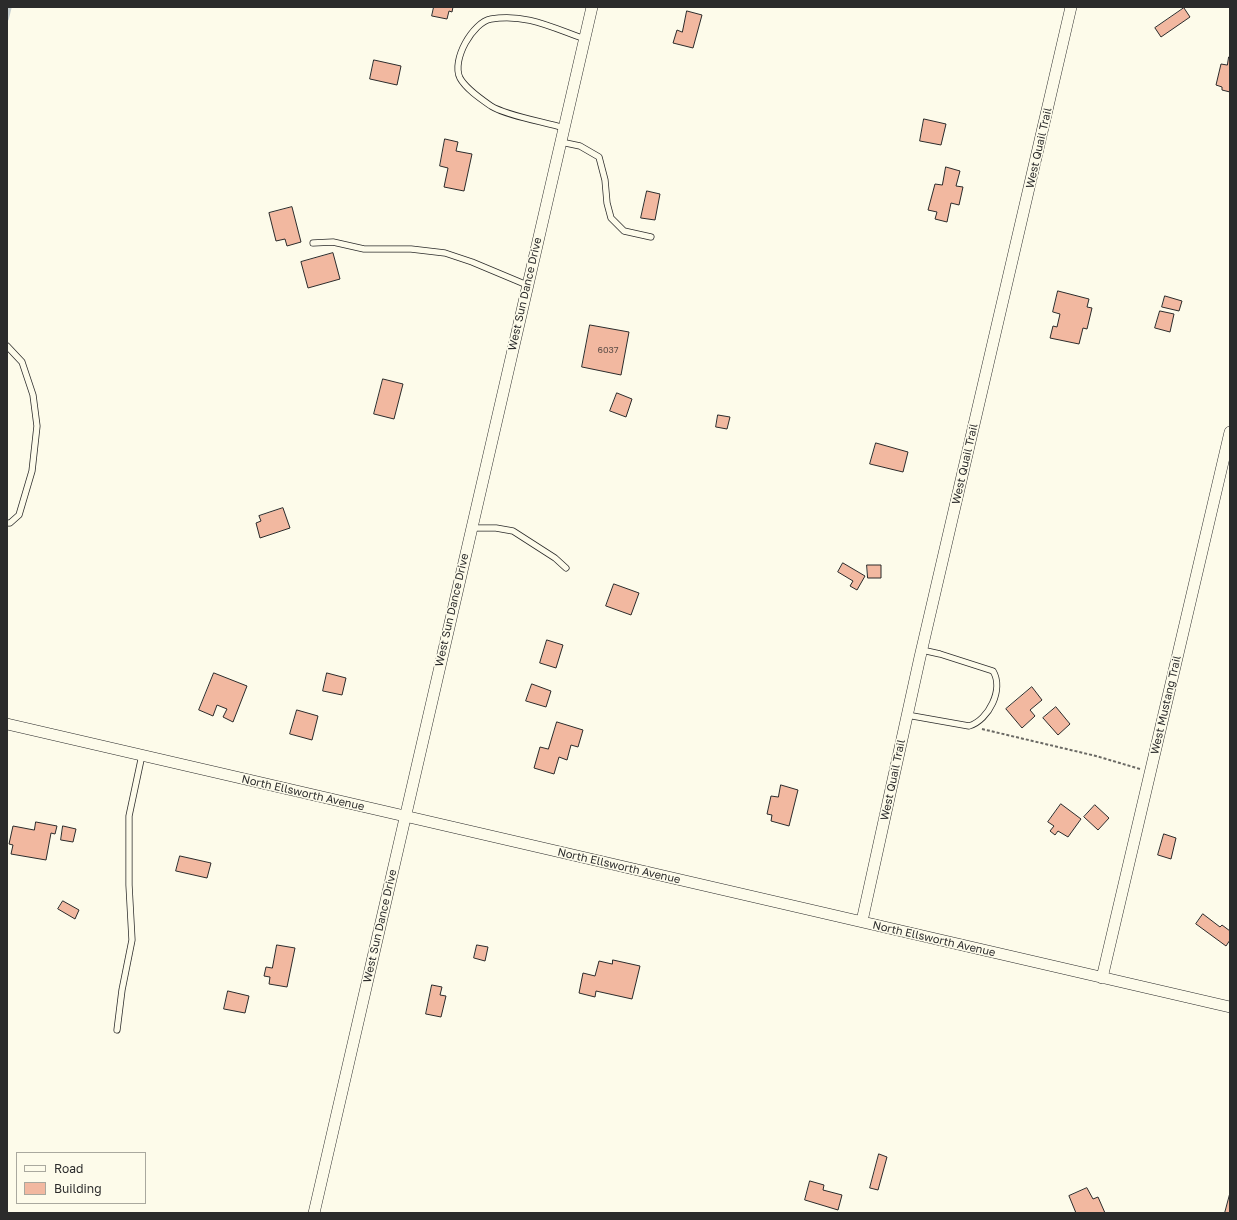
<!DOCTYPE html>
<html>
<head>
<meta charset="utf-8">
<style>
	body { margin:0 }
	#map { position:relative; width:1237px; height:1220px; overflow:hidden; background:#fdfbea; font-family:"Golos Text",sans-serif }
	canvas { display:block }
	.frame { position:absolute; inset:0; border:8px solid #2b2b2b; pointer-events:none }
	.legend { position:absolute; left:16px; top:1152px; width:130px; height:52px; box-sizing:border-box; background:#fdfbea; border:1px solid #a9a89e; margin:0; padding:5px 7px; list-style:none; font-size:12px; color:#2b2b2b }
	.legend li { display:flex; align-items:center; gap:8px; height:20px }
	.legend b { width:20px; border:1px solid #a9a89e }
</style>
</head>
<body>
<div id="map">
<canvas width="1237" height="1220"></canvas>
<div class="frame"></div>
<ul class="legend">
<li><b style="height:5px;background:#fdfbea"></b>Road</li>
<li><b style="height:11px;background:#f2b8a0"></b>Building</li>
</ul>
</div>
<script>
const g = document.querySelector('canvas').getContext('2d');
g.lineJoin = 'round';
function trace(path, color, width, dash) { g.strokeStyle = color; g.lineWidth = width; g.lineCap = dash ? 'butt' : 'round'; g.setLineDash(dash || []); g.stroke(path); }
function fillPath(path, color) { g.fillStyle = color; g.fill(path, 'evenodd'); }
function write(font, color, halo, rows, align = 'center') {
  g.font = font + ' "Golos Text",sans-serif'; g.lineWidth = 3; g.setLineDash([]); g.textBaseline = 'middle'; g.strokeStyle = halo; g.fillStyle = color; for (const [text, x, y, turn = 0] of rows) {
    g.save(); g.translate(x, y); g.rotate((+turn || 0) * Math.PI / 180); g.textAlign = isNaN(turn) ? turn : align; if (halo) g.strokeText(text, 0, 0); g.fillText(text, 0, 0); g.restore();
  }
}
trace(new Path2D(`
	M7 19 10 7`), '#c7d0d0', 3.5);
const building = new Path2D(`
	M434 7H453L452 12 449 11 447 19 432 16Z
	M1184 8 1190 17 1161 37 1155 28Z
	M687 11 702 15 693 48 673 43 677 30 682 32Z
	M1229 57H1230V92L1222 90V87L1216 85 1221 64 1227 65Z
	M374 60 401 66 397 85 370 79Z
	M924 119 946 124 941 145 920 141Z
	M445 139 458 142 456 151 472 154 464 191 444 187 448 168 440 166Z
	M946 167 960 171 956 186 963 187 959 205 951 203 947 222 935 219 937 212 928 210 935 184 942 185Z
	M647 191 660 194 655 220 641 218Z
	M292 207 301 242 287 246 285 239 276 241 269 213Z
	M333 253 340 279 308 288 301 262Z
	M1058 291 1089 299 1087 307 1092 308 1087 329 1083 328 1079 344 1050 338 1053 326 1057 327 1060 314 1053 312Z
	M1165 296 1182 301 1179 311 1162 307Z
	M1160 311 1174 314 1170 332 1155 328Z
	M590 325 629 332 621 375 582 367Z
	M383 379 403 384 394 419 374 414Z
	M617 393 632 399 626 417 610 411Z
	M718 415 730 417 727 429 716 427Z
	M876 443 908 452 903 472 870 464Z
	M283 508 290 528 260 538 256 523 261 521 259 516Z
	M843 563 865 576 857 590 850 586 853 581 838 572Z
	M867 565H881V578H868Z
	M614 584 639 593 631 615 606 606Z
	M547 640 563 645 556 668 540 663Z
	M214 673 247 686 233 722 223 717 227 709 217 705 213 716 199 710Z
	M327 673 346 678 342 695 323 691Z
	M532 684 551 691 546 707 526 701Z
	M1032 687 1042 700 1030 710 1035 716 1022 728 1006 709Z
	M1056 707 1070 724 1058 735 1043 718Z
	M297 710 318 716 312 740 290 734Z
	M557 722 583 730 578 747 571 745 567 760 559 757 554 774 534 768 540 747 548 749Z
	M781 785 798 790 789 826 771 821 772 815 767 814 771 796 778 797Z
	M1061 804 1081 819 1068 837 1058 831 1055 835 1050 831 1054 826 1048 822Z
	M1095 805 1109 818 1098 830 1084 817Z
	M36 822 57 826 55 834 51 833 46 860 11 854 13 845 9 844 13 826 34 830Z
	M63 826 76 829 73 842 61 840Z
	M1164 834 1176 838 1171 859 1158 855Z
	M180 856 211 863 207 878 176 871Z
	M63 901 79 910 75 919 58 909Z
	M1203 914 1220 927 1222 925 1230 931V940L1226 946 1196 924Z
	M277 945 295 948 287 987 269 984 270 977 264 976 266 967 272 968Z
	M477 945 488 947 485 961 474 958Z
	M613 960 640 966 632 999 596 991 595 997 579 993 583 973 595 976 599 961 612 964Z
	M432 985 442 987 440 995 446 996 441 1017 426 1014Z
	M228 991 249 996 245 1013 224 1009Z
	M879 1154 887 1157 878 1190 870 1188Z
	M810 1181 824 1185 823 1190 842 1195 838 1210 805 1200Z
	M1087 1188 1093 1199 1098 1197 1105 1213H1076L1069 1196Z
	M1230 1193V1213H1225Z`);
fillPath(building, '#f2b8a0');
trace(building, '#2b2b2b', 1);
const service = new Path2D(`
	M564 128C545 122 507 116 491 106 481 99 466 89 460 78 451 60 473 22 491 19 526 13 553 28 585 39
	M561 142 580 146 599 157 605 180 607 203 611 218 624 231 651 237
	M313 243 333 242 364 249H411L445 253 472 262 527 285
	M7 346 22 362 33 395 37 426 32 471 19 515 10 523H7
	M471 528H496L513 531 555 558 566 568
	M907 715 969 726C989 720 1004 689 993 671L940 654 922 650
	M117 1030 122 990 132 940 129 885V816L142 755`);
const minor = new Path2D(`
	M7 724 1230 1007
	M862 921 920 657 1071 7
	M1102 978 1230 432
	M314 1213 592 7`);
trace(service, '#2b2b2b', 7);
trace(minor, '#2b2b2b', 12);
trace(new Path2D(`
	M982 729 1096 756 1140 769`), '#6a6964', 2, [3, 2]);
trace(service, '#fdfbea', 5.5);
trace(minor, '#fdfbea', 11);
write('9px', '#5d4e48', null, [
	["6037",608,350]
]);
write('11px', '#2b2b2b', '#fdfbea', [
	["West Quail Trail",1039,148,-77],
	["West Sun Dance Drive",525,294,-77],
	["West Quail Trail",965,464,-77],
	["West Sun Dance Drive",452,610,-77],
	["West Mustang Trail",1166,705,-77],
	["West Quail Trail",893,780,-78],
	["North Ellsworth Avenue",303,793,13],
	["North Ellsworth Avenue",619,866,13],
	["West Sun Dance Drive",380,926,-77],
	["North Ellsworth Avenue",934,939,13]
]);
</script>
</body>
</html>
